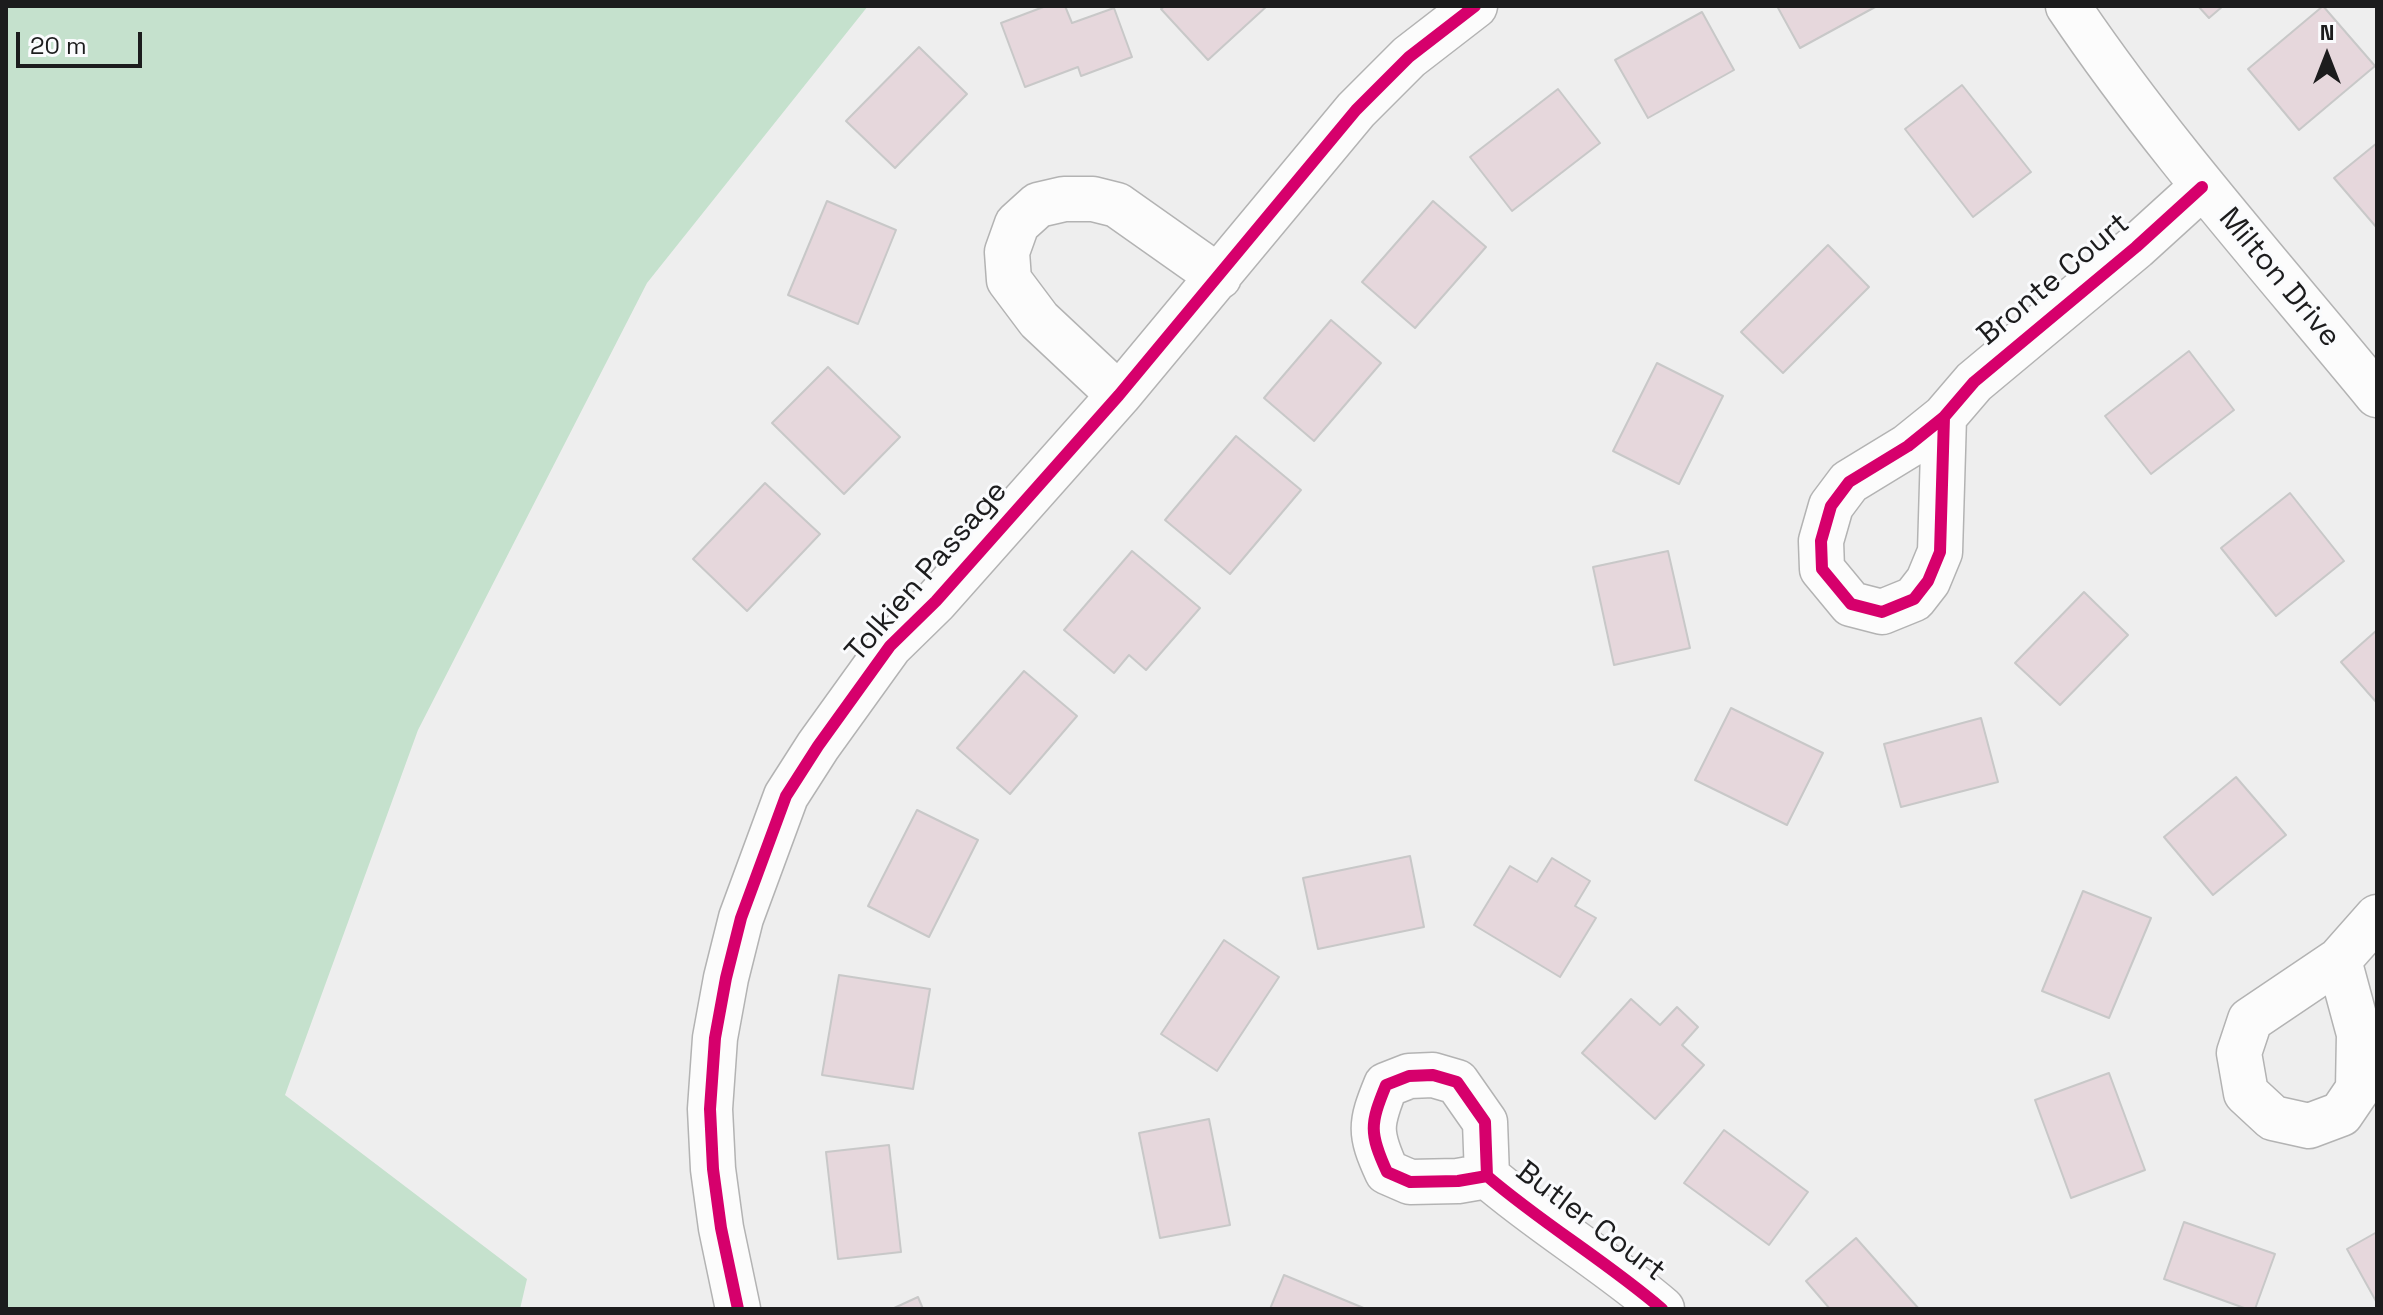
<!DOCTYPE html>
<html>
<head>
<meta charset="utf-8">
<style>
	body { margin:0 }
	#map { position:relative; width:2383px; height:1315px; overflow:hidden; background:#eee; font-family:"Space Grotesk",sans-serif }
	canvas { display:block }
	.frame { position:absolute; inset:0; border:8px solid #1c1c1d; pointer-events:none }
	.north { position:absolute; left:2287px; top:16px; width:80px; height:80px; -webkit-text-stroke:6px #fafbfd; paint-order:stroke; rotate:0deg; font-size:22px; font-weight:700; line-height:32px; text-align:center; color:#1c1c1d }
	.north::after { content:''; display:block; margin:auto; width:28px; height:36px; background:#1c1c1d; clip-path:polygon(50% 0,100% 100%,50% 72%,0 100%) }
	.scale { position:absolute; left:16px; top:32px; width:126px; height:36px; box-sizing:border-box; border:4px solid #1c1c1d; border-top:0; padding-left:10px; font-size:24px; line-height:28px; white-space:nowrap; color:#1c1c1d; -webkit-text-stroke:6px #fafbfd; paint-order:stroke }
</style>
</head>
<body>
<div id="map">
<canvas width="2383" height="1315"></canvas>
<div class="frame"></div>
<div class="north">N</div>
<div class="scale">20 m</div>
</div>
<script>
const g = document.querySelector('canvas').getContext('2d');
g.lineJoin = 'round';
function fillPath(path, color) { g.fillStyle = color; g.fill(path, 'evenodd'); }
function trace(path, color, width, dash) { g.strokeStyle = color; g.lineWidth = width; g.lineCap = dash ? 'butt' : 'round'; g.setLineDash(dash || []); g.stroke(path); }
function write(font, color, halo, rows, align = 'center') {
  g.font = font + ' "Space Grotesk",sans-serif'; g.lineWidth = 6; g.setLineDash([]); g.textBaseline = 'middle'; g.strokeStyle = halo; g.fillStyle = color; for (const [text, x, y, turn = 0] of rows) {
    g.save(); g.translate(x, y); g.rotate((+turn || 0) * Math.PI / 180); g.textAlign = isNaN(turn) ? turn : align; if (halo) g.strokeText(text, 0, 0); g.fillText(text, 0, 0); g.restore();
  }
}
fillPath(new Path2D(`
	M6 6H868L647 283 418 730 285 1095 527 1279 520 1309H6Z`), '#c5e1cd');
const building = new Path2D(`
	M1046 6H1065L1072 23 1114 8 1132 57 1081 76 1078 67 1025 87 1001 23Z
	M1165 6H1267L1208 60 1161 9Z
	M1777 6H1877L1800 48Z
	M2198 6H2223L2209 18Z
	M2323 6 2375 66 2299 130 2248 69Z
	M1702 12 1734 70 1648 118 1615 60Z
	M919 47 967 94 895 168 846 121Z
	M1962 85 2031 172 1973 217 1905 129Z
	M1558 89 1600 143 1512 211 1470 157Z
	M2377 143V228L2334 178Z
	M827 201 896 230 858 324 788 295Z
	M1433 201 1486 247 1415 328 1362 282Z
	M1828 245 1869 287 1783 373 1741 332Z
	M1331 320 1381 363 1314 441 1264 398Z
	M2189 351 2234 410 2151 474 2105 416Z
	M1657 363 1723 396 1679 484 1613 451Z
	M828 367 900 437 844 494 772 423Z
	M1236 436 1301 490 1230 574 1165 520Z
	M765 483 820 534 747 611 693 559Z
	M2290 493 2344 561 2276 616 2221 548Z
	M1132 551 1200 608 1146 670 1129 655 1114 673 1064 630Z
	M1668 551 1690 648 1614 665 1593 567Z
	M2084 592 2128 635 2060 705 2015 663Z
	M2377 630V703L2341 662Z
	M1024 671 1077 716 1010 794 957 748Z
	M1731 708 1823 753 1787 825 1695 780Z
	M1981 718 1998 782 1901 807 1884 744Z
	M2236 777 2286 835 2213 895 2164 837Z
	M917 810 978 840 929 937 868 906Z
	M1410 856 1424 927 1318 949 1303 878Z
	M1552 858 1590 881 1575 906 1596 918 1560 977 1474 925 1510 866 1537 882Z
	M2083 891 2151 918 2109 1018 2042 991Z
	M1224 940 1279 977 1217 1071 1161 1034Z
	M839 975 930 989 913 1089 822 1075Z
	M1631 999 1660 1025 1677 1007 1698 1027 1682 1045 1704 1065 1655 1119 1582 1053Z
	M2109 1073 2145 1170 2071 1198 2035 1100Z
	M1209 1119 1230 1225 1160 1238 1139 1133Z
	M1724 1130 1808 1192 1769 1245 1684 1183Z
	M889 1145 901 1252 838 1259 826 1152Z
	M2184 1222 2275 1254 2255 1309H2247L2164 1279Z
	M2377 1232V1303L2347 1249Z
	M1856 1238 1919 1309H1830L1806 1281Z
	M1284 1275 1366 1309H1270Z
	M918 1297 923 1309H892Z`);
fillPath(building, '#e6d7dc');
trace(building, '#c8c8c8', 2);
const minor = new Path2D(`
	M2068 6C2161 144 2272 267 2377 395
	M1119 395 1039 320 1009 280 1007 252 1017 224 1038 205 1064 199H1093L1117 205 1219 277
	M1944 417 1940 552 1928 581 1914 599 1882 612 1851 604 1822 569 1821 541 1831 506 1849 482 1908 446 1944 417 1974 382 2136 247 2202 187
	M2339 960 2359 1034 2358 1089 2341 1114 2309 1126 2273 1118 2246 1093 2239 1053 2250 1020 2339 960 2377 917
	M1487 1176 1458 1181 1410 1182 1387 1172C1369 1133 1370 1124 1386 1085L1409 1076 1433 1075 1457 1082 1485 1122 1487 1176C1543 1224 1606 1261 1662 1309
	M738 1309 721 1228 713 1169 710 1109 715 1038 726 978 741 918 786 796 818 746 890 646 936 601 1119 395 1356 110 1409 57 1475 6`);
trace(minor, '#b3b3b3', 47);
trace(minor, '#fcfcfc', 44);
trace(new Path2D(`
	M1944 417 1940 552 1928 581 1914 599 1882 612 1851 604 1822 569 1821 541 1831 506 1849 482 1908 446 1944 417 1974 382 2136 247 2202 187
	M1487 1176 1458 1181 1410 1182 1387 1172C1369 1133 1370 1124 1386 1085L1409 1076 1433 1075 1457 1082 1485 1122 1487 1176C1543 1224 1606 1261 1662 1309
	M738 1309 721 1228 713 1169 710 1109 715 1038 726 978 741 918 786 796 818 746 890 646 936 601 1119 395 1356 110 1409 57 1475 6`), '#d6006c', 12);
write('30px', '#1c1c1d', '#fafbfd', [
	["Milton Drive",2279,278,50],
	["Bronte Court",2054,280,-40],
	["Tolkien Passage",927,572,-49],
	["Butler Court",1590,1222,37]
]);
</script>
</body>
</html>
